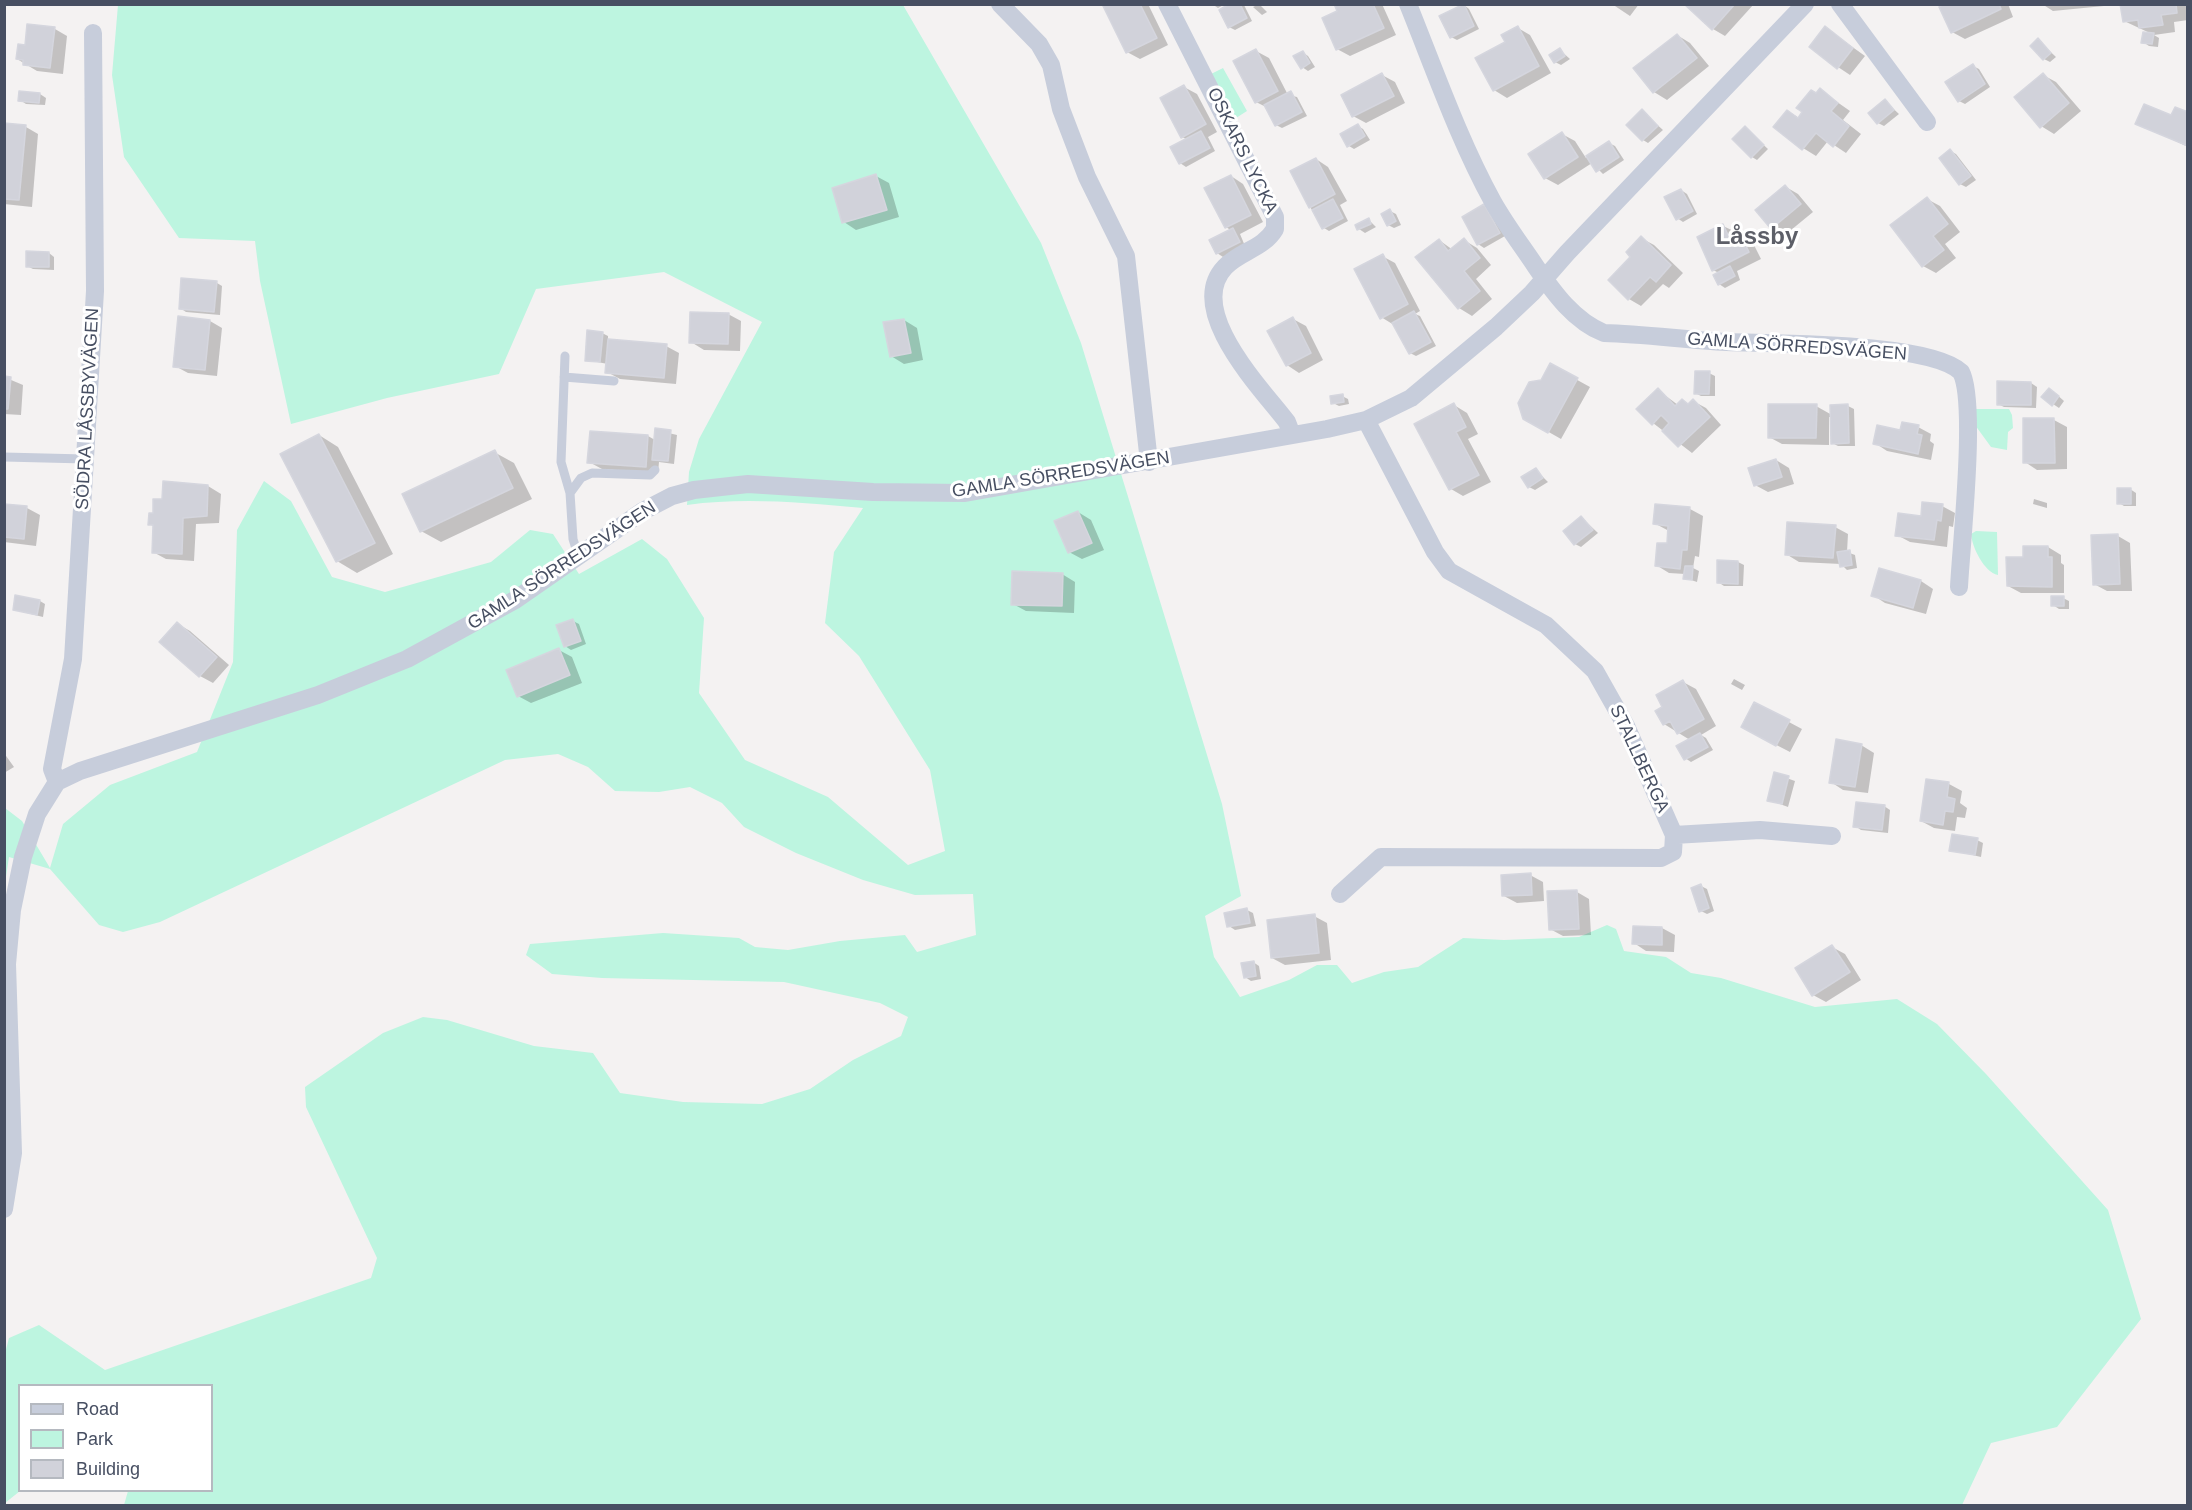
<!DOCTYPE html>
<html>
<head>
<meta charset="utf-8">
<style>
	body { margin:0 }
	#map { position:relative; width:2192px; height:1510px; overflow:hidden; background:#f4f2f2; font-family:Arial,sans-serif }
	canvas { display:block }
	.frame { position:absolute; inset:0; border:6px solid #474f62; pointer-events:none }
	.legend { position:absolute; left:18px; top:1384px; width:195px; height:108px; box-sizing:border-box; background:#fff; border:2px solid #b5b9c0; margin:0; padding:8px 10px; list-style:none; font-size:18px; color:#474f62 }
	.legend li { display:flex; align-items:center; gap:12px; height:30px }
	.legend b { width:30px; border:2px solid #b5b9c0 }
</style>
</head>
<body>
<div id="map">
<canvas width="2192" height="1510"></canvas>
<div class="frame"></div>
<ul class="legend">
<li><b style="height:8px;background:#c7cddb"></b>Road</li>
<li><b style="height:16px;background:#bdf5e0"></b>Park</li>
<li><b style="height:16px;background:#d1d2da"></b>Building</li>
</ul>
</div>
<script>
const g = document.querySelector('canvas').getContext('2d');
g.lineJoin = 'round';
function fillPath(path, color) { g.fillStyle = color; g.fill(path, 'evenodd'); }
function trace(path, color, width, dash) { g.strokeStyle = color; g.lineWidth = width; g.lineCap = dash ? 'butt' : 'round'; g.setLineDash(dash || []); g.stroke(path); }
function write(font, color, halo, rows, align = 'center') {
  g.font = font + ' Arial,sans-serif'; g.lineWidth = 6; g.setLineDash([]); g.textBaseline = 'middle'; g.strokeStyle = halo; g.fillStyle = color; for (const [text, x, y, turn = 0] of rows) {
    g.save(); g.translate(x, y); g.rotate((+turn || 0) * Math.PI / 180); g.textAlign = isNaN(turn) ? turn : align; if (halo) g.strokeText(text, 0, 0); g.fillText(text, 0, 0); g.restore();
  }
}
fillPath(new Path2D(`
	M118 5H903L1041 243 1081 343 1222 804 1241 896 1205 916 1214 957 1240 997 1289 980 1317 965H1337L1352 983 1384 972 1418 967 1463 938 1504 940 1579 937 1607 925 1616 929 1624 951 1666 957 1691 973 1721 978 1815 1007 1897 999 1937 1024 1986 1074 2108 1210 2141 1319 2057 1427 1991 1443 1962 1505H124L128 1491 212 1490V1386H20V1491L5 1503 4 1357 9 1338 39 1325 105 1370 371 1278 377 1258 306 1107 305 1087 383 1033 423 1017 447 1020 534 1046 593 1053 620 1093 683 1102 762 1104 810 1089 853 1060 901 1036 908 1017 880 1003 784 982 602 978 552 974 526 955 530 944 663 933 739 938 755 947 788 950 840 941 905 935 917 952 976 935 973 894 915 895 863 880 796 853 744 827 722 803 690 787 659 792 615 791 588 767 558 754 505 760 160 922 123 932 99 925 50 869 9 857 5 883V808L22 821 50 868 63 824 110 785 197 752 233 662 237 530 264 481 291 501 332 577 385 592 491 562 530 530 553 534 579 574 642 539 667 559 704 618 699 693 745 760 828 797 908 865 945 851 930 770 859 656 825 623 834 552 863 508C804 503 746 497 687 505L689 472 699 439 762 322 664 272 536 289 499 374 387 398 291 424 260 281 255 241 179 238 124 157 112 75Z
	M1223 68 1247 111 1236 118 1211 74Z
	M1974 409H2009L2012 415 2013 428 2008 432 2007 450 1991 447 1975 425Z
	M1976 531 1997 532 1998 575C1984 572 1972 547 1971 534Z`), '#bdf5e0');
fillPath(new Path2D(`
	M1104 4H1148L1168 45 1140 59 1127 52Z
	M1212 4H1225L1218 8Z
	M1232 4 1244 5 1252 21 1235 30 1229 27Z
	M1259 4 1267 12 1262 15 1253 7Z
	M1335 4H1382L1396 35 1350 56 1337 49 1339 12Z
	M1612 4H1639L1630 16Z
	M1686 4H1754L1725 36 1713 29Z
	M1948 4H2008L2013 17 1965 39 1952 32Z
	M2042 4H2103L2104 6 2053 11Z
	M2122 4H2187L2188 20 2174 22 2175 32 2154 35 2159 38 2158 47 2149 46 2143 42 2152 34 2124 21Z
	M1464 5 1469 9 1479 29 1457 40 1451 37Z
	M1518 28 1530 35 1551 73 1507 98 1494 90 1507 42Z
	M1826 28 1865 56 1850 75 1838 67Z
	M55 29 67 36 63 74 37 71 17 59 26 46Z
	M1677 35 1690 43 1709 66 1667 100 1654 92Z
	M2038 40 2056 57 2050 62 2044 59Z
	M1560 50 1570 59 1561 65 1555 62Z
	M1256 51 1269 58 1288 95 1297 97 1307 116 1282 128 1276 125 1268 108 1256 102Z
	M1302 52 1308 56 1315 67 1308 71 1302 67Z
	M1973 66 1979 69 1990 87 1965 104 1959 101Z
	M1382 75 1395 82 1405 103 1366 123 1353 116Z
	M2043 75 2056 82 2081 111 2054 134 2041 126Z
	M1184 87 1197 94 1217 132 1208 137 1215 151 1186 167 1180 163 1188 140 1182 137Z
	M1820 90 1850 111 1843 120 1861 134 1846 153 1828 141 1816 156 1803 148 1788 111 1799 118Z
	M40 94 46 98 45 105 26 104 20 100Z
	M1885 101 1899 114 1884 126 1878 123Z
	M1642 111 1663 130 1648 143 1643 140Z
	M2188 114V147L2137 123 2172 117Z
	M4 125 26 127 38 134 32 207 4 204Z
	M1358 126 1363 129 1370 140 1354 149 1349 146Z
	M1745 128 1768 149 1757 160 1752 157Z
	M1562 134 1575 141 1586 158 1609 143 1615 146 1624 160 1603 174 1592 163 1558 185 1545 178Z
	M1950 151 1956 154 1976 180 1966 187 1960 184Z
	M1316 159 1328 167 1347 201 1340 205 1348 221 1329 231 1324 228 1310 207Z
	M876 176 889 183 899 217 856 230 844 222Z
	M1231 176 1243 184 1263 222 1240 234 1245 246 1223 257 1217 253 1232 231 1226 227Z
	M1786 187 1798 194 1813 212 1785 235 1772 228Z
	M1681 190 1687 194 1697 214 1683 222 1677 218Z
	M1927 199 1940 206 1960 232 1945 244 1956 258 1936 273 1923 266Z
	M1484 206 1505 236 1484 248 1478 244Z
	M1390 211 1396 214 1401 225 1394 228 1388 225Z
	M1369 220 1376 227 1365 233 1359 229 1357 225Z
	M1723 226 1751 239 1761 259 1737 271 1740 280 1725 288 1719 284V273L1713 270Z
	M1641 238 1654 245 1683 273 1669 288 1663 284 1641 306 1629 299 1632 257Z
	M1439 240 1453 250 1464 240 1477 248 1491 265 1476 279 1492 299 1472 316 1459 308Z
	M49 253 54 257V270L33 269 27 266Z
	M1382 256 1395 263 1420 311 1415 314 1420 316 1436 346 1416 356 1410 353 1394 325 1381 317Z
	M217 283 222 286 220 315 186 312 180 308Z
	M728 314 741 321 740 351 704 350 691 342Z
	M1293 319 1306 326 1323 360 1299 373 1287 365Z
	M904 320 917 328 923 360 904 364 891 356Z
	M210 321 222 328 217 376 188 373 175 366Z
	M602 333 608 336V340L666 346 679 353 676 384 620 379 607 372 608 364 586 360Z
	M1550 365 1590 387 1561 439 1524 418Z
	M1709 373 1715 376V396H1701L1695 393Z
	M4 377 23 385 21 415 4 414Z
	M2031 383 2037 387 2036 408 2004 407 1998 404Z
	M1658 390 1678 405H1689L1693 401 1706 408 1721 425 1692 453 1653 423Z
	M2055 393 2064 401 2059 408 2053 404Z
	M1342 396 1348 399 1349 404 1339 406 1333 403Z
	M1454 405 1467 413 1478 434 1468 439 1491 482 1463 496 1451 489Z
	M1816 406 1832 415 1848 406 1854 409 1855 446H1838L1832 443V417H1829V445L1782 444 1769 437Z
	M2024 420H2054L2067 427V469L2037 470 2025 462Z
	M1918 427 1931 434 1930 441 1934 444 1931 460 1887 451 1875 443Z
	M656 430 677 435 674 464 659 462 658 473 602 469 589 462 648 436 655 440Z
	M319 435 338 447 393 554 357 573 337 561Z
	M494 452 514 463 532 499 441 542 421 531Z
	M1776 460 1789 468 1794 484 1768 492 1755 485Z
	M1536 470 1548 482 1535 490 1529 487Z
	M208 486 221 494 219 523 196 524 194 561 166 559 153 552 154 527 150 524 164 501Z
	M2130 489 2136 493V506H2124L2119 503Z
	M2034 499 2047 503V508L2033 504Z
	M1656 505 1690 509 1703 516 1699 557 1695 556 1693 568 1699 571 1697 582 1685 578V574L1669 573 1656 565 1668 545 1669 531 1654 523Z
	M4 506 27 508 40 515 36 546 4 542Z
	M1942 506 1955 513 1953 527 1949 526 1947 547 1910 542 1897 535Z
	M1078 512 1091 520 1104 550 1082 559 1069 552Z
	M1581 517 1598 533 1581 547 1575 544Z
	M1835 527 1848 534 1847 552 1855 555 1857 568 1847 570 1841 564 1799 562 1786 554Z
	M2118 536 2130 543 2132 591H2107L2094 584Z
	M2048 547 2061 555V563L2064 565V593H2021L2008 586 2025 559Z
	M1738 562 1744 565 1743 586H1724L1718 582Z
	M1880 570 1921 581 1933 589 1926 614 1885 603 1873 595Z
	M1062 574 1075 582 1074 613 1026 611 1013 604Z
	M2063 598 2069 601V609H2059L2053 605Z
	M40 601 45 604 43 617 14 610Z
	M573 621 579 624 586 644 571 650 565 646Z
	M178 624 190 631 229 665 213 683 200 676Z
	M559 650 572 657 582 683 531 703 518 696Z
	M1734 679 1745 685 1742 690 1731 684Z
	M1683 682 1696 689 1716 726 1701 735 1706 738 1713 750 1691 762 1685 758 1690 740 1664 724Z
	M1755 704 1802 729 1790 752 1755 734Z
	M1861 745 1874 753 1868 793 1843 790 1831 782Z
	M4 753 14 767 4 773Z
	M1775 774 1795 781 1788 807 1769 800Z
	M1928 780 1949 784 1962 791 1960 803 1967 808 1965 818 1957 817 1955 831 1934 828 1921 821Z
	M1884 806 1890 810 1888 833 1861 830 1855 826Z
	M1977 840 1983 843 1981 857 1951 850Z
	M1530 875 1543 882 1544 901 1517 903 1504 896Z
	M1701 886 1707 889 1714 911 1707 914 1701 911Z
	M1577 892 1589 899 1591 935 1563 936 1550 929Z
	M1247 910 1253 913 1256 926 1235 930 1229 926Z
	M1314 916 1327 923 1331 960 1285 965 1272 958Z
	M1634 927 1662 928 1675 935 1674 952 1646 951 1634 943Z
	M1832 947 1845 954 1861 980 1826 1002 1813 995Z
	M1253 962 1259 966 1261 979 1251 981 1245 977Z`), '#0003');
const building = new Path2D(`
	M1102 4H1140L1157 38 1126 53Z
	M1229 4H1240L1247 18 1228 28 1219 10Z
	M1334 4H1373L1384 28 1336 50 1322 18 1337 11Z
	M1464 4 1474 26 1450 38 1439 16Z
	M1684 4H1735L1712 30Z
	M1944 4H1999L2001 9 1951 33 1939 7Z
	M2120 4H2176L2177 13 2161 15 2163 25 2139 28 2138 20 2123 22Z
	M27 24 55 27 50 68 23 65V60L16 59 18 44 25 45Z
	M1518 26 1539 66 1493 91 1475 58 1505 42 1501 35Z
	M1825 26 1853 48 1837 69 1809 47Z
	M2143 32 2154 33 2152 44 2141 43Z
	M1677 34 1697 58 1653 93 1633 68Z
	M2038 38 2051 53 2043 60 2030 46Z
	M1560 48 1565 56 1554 63 1549 55Z
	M1256 49 1278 91 1255 103 1233 61Z
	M1303 51 1310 63 1301 69 1293 56Z
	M1973 64 1985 84 1958 102 1945 82Z
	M1382 73 1394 96 1352 117 1341 95Z
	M2043 73 2069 103 2040 128 2014 97Z
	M1184 85 1206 124 1181 138 1160 98Z
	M1820 88 1838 103 1831 111 1849 126 1833 147 1816 133 1802 150 1773 127 1787 110 1798 118 1802 112 1796 108 1811 90 1816 93Z
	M19 91 40 93 39 103 18 101Z
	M1291 91 1302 112 1275 126 1264 105Z
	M1885 99 1894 110 1877 124 1868 113Z
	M2144 104 2171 115 2175 107 2188 112V146L2135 124Z
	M1642 109 1658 126 1642 141 1626 125Z
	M4 123 26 125 19 200 4 199Z
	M1358 124 1365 136 1347 147 1340 134Z
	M1745 126 1764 145 1751 158 1732 139Z
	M1201 131 1210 148 1179 164 1170 147Z
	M1562 132 1578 157 1544 179 1528 154Z
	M1609 141 1619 157 1596 172 1586 156Z
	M1950 149 1971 176 1959 185 1939 158Z
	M1316 158 1335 194 1309 208 1290 171Z
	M876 174 887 210 842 223 832 188Z
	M1231 175 1251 215 1225 228 1204 188Z
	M1785 185 1801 204 1771 229 1755 210Z
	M1681 189 1693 211 1676 220 1664 197Z
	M1927 197 1948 224 1933 236 1944 250 1922 267 1890 225Z
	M1333 199 1343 218 1322 229 1312 210Z
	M1484 204 1500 233 1477 245 1462 217Z
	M1390 209 1396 221 1387 226 1381 214Z
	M1369 218 1371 224 1357 230 1355 225Z
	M1723 224 1728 235 1738 230 1749 252 1712 271 1697 237Z
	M1233 228 1240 242 1216 254 1209 240Z
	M1641 236 1671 265 1656 282 1650 277 1628 300 1608 280 1630 257 1626 252Z
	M1464 238 1480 258 1464 271 1480 291 1458 309 1415 257 1439 239 1448 251Z
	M26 251 49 252V267H26Z
	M1383 254 1408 304 1380 319 1354 269Z
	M1730 266 1735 276 1718 285 1713 275Z
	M181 278 217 281 214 312 179 309Z
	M1414 311 1431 342 1409 354 1392 323Z
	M690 312 729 313 728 344 689 343Z
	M178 316 210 320 205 370 173 367Z
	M1293 317 1311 353 1286 366 1267 331Z
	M904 319 911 353 890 357 883 322Z
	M587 330 603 332 600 362 585 361Z
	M608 339 667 344 664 378 605 373Z
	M1550 363 1578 378 1548 433 1523 419 1518 403 1529 382 1541 380Z
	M1695 371H1710L1709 394H1694Z
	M4 376 11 377 8 409H4Z
	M1997 381 2031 382V405H1997Z
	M1658 388 1675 406 1682 399 1688 404 1693 399 1710 417 1678 447 1662 431 1669 423 1661 415 1652 425 1636 409Z
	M2049 388 2059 396 2052 406 2041 397Z
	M1343 394 1344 402 1331 404 1330 396Z
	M1454 403 1466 427 1456 432 1479 475 1449 490 1414 424Z
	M1768 404H1817L1816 438H1768Z
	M1848 404 1849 443 1831 444 1830 405Z
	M2023 418H2054L2055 463H2023Z
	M1902 422 1919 425 1917 434 1922 435 1918 454 1873 444 1877 425 1900 430Z
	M655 428 671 430 668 461 652 460Z
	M590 431 648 435 646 467 587 463Z
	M319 434 375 543 336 562 280 454Z
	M495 450 513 488 420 532 402 494Z
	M1776 459 1782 477 1754 486 1748 468Z
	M1536 468 1543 478 1528 488 1521 477Z
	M163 481 208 485 207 516 183 518 182 554 152 553 153 525H148L149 513H153V499H162Z
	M2117 488H2131V504H2117Z
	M1922 502 1943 504 1941 521 1937 520 1934 540 1895 536 1898 513 1921 516Z
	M4 504 27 506 24 539 4 537Z
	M1655 504 1690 507 1687 550H1682L1680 569 1655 566 1657 543H1667L1668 526 1653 524Z
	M1078 511 1092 543 1068 553 1054 521Z
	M1581 516 1593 530 1574 545 1563 531Z
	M1787 522 1836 525 1833 558 1785 555Z
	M2118 534 2120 584 2093 585 2091 535Z
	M2023 546H2048V557H2052V587L2007 586 2006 557H2023Z
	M1850 550 1852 565 1840 567 1837 552Z
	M1717 560 1738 561V584L1717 583Z
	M1685 566H1693L1692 580 1683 579Z
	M1879 568 1921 580 1913 608 1871 596Z
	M1012 571 1063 573 1062 606 1011 605Z
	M15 595 40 600 37 615 13 610Z
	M2051 596H2064V606H2051Z
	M573 619 581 641 564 647 556 625Z
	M177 622 217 657 199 677 159 642Z
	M559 648 570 675 517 697 506 670Z
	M1683 680 1704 719 1677 734 1670 721 1663 725 1655 711 1662 707 1656 695Z
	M1754 702 1790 720 1776 746 1741 727Z
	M1700 733 1708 747 1684 760 1676 746Z
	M1836 739 1862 744 1855 787 1829 783Z
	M1774 772 1789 776 1782 804 1767 801Z
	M1926 779 1949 782 1947 797 1955 799 1953 812 1945 811 1943 825 1920 821Z
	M1856 802 1885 805 1882 830 1853 827Z
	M1952 834 1978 838 1975 855 1949 851Z
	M1531 873 1532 895 1502 896 1501 875Z
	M1701 884 1709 908 1699 912 1691 888Z
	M1577 890 1579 929 1549 930 1547 891Z
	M1247 908 1250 923 1227 927 1224 913Z
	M1315 914 1319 953 1271 958 1267 920Z
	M1633 926 1662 927V945L1632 944Z
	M1832 945 1850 972 1812 996 1795 968Z
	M1254 961 1256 976 1244 978 1241 963Z`);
fillPath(building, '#d1d2da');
trace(building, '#d5d6de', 1.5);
trace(new Path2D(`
	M565 356 561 462 570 493 573 539 578 555
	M564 377 614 381
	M4 457 85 459
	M570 493 581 478 592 473 650 475 655 470`), '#c7cddb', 9);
trace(new Path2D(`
	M1000 4 1039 44 1051 65 1061 109 1087 177 1126 256 1149 462
	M1167 4 1275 217V229C1263 249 1240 251 1225 267 1184 310 1262 389 1287 422L1292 435
	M1408 4C1435 71 1459 140 1493 202 1506 225 1522 246 1536 267 1554 293 1574 321 1604 333 1645 334 1686 340 1727 342 1774 344 1929 342 1961 372 1977 402 1961 546 1959 587
	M1840 4 1927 122
	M57 782 52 769 73 659 95 291 93 33
	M1674 835 1760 830 1832 836
	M1340 894 1381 857 1661 858 1673 852 1674 835 1626 726 1595 671 1546 625 1449 571 1435 552 1366 420
	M4 1209 13 1153 7 964 12 910 23 857 37 814 57 782 80 771 318 695 407 659 515 600 643 511 672 496 694 490 748 484 873 492 965 493 1327 429 1366 420 1411 398 1496 327 1532 293 1567 253 1805 4`), '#c7cddb', 18);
write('18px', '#474f62', '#fff', [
	["OSKARS LYCKA",1242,151,64],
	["GAMLA SÖRREDSVÄGEN",1797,347,4],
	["SÖDRA LÅSSBYVÄGEN",88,409,-87],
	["GAMLA SÖRREDSVÄGEN",1061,475,-9],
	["GAMLA SÖRREDSVÄGEN",562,566,-33],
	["STALLBERGA",1639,759,65]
]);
write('bold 24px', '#5d5f68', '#fff', [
	["Låssby",1757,237]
]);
</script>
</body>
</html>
